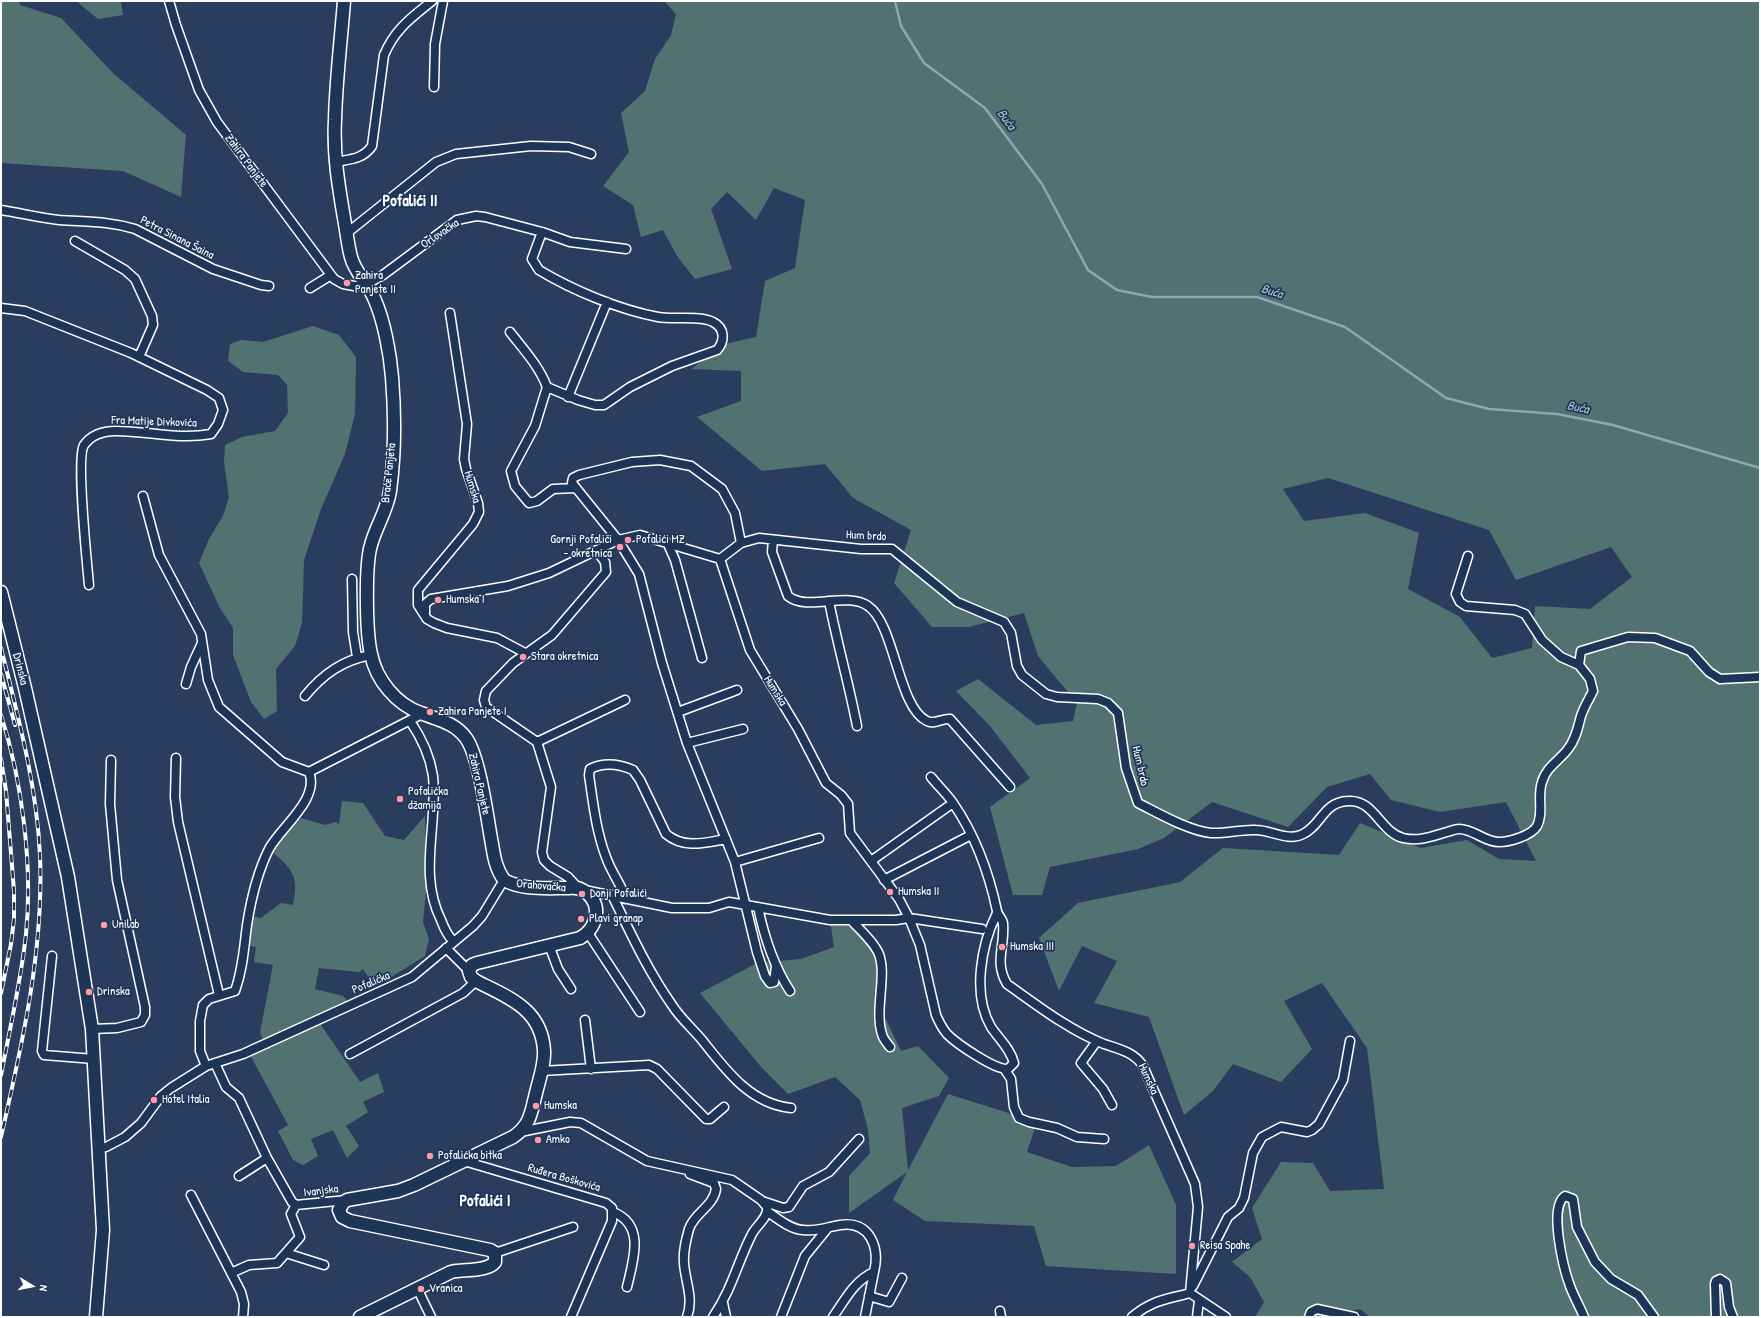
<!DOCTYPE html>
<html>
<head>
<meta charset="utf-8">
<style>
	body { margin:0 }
	#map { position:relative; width:1761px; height:1318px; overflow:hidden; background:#2b3d5e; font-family:"Patrick Hand",sans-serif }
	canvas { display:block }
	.frame { position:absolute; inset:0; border:2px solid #fff; pointer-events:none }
	.north { position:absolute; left:12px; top:1266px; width:40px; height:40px; -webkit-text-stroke:3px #1d3557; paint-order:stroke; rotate:100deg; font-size:11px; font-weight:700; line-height:16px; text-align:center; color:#fff }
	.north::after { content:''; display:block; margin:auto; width:14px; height:18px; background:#fff; clip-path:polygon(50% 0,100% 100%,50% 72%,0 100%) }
</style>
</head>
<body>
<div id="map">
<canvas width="1761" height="1318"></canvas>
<div class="frame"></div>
<div class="north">N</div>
</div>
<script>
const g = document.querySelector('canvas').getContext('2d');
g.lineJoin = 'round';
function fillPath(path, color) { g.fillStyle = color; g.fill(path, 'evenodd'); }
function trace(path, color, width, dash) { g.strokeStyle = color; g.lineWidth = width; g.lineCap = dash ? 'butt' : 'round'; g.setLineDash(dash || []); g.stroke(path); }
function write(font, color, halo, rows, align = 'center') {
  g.font = font + ' "Patrick Hand",sans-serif'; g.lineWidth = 3.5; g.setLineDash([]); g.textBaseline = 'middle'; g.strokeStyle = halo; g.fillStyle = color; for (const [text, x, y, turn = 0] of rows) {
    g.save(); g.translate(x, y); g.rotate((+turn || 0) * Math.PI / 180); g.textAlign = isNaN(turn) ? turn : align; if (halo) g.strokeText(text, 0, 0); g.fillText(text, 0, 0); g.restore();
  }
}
fillPath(new Path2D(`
	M1 1H19L20 5 61 18 113 73 186 135 181 197 123 171 1 163Z
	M76 1H121L123 15 98 19Z
	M664 1H1760V1317H1370L1360 1309 1334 1314V1317H1255L1264 1302 1250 1277 1232 1262 1262 1239 1252 1208 1281 1162 1313 1163 1330 1191 1384 1189 1367 1048 1322 983 1284 1001 1312 1049 1281 1082 1233 1064 1213 1091 1184 1115 1149 1017 1094 1003 1117 961 1082 946 1059 991 1039 938 1078 903 1180 882 1223 848 1339 855 1360 823 1421 848 1467 840 1499 859 1536 861 1506 802 1440 812 1391 800 1370 774 1327 787 1288 827 1212 802 1164 838 1138 849 1050 867 1042 895H1013L990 807 1030 778 990 726 956 691 978 679 1036 725 1073 721 1077 703 1038 656 1024 613 969 627H932L894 583 911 530 853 498 825 464 762 471 697 417 741 401V371L692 369 720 345 756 337 765 281 795 268 805 200 774 188 756 220 727 192 711 209 732 269 695 279 677 256 663 230 641 237 633 205 603 186 629 152 621 113 645 91 655 59 671 35 676 14ZM1328 478 1489 530 1516 580 1611 547 1632 577 1590 609 1535 606 1532 648 1492 658 1460 617 1408 589 1419 533 1365 513 1304 521 1283 489Z
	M313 326 339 335 356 357 355 414 345 454 321 509 304 560 302 623 295 646 276 669 277 711 264 719 251 702 233 655V628L220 608 199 563 209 539 223 516 229 497 224 462 225 445 242 437 275 431 288 413 287 385 278 375 243 372 228 361 230 344 241 340 263 342Z
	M342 801 363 803 385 836 404 840 425 816 426 891 423 922 429 939 425 956 375 987 363 969 359 972 319 968 315 989 343 996 349 1002 263 1040 260 1032 273 965 254 962 256 947 250 946 251 916 261 918 281 903 293 905C299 877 293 869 272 852L283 836 301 818 325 825 335 822 339 824Z
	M830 920 841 921 862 931 881 967 879 1005 901 1051 918 1046 949 1078 939 1096 902 1108 908 1170 948 1094 1037 1122 1027 1152 1072 1167 1116 1166 1149 1145 1176 1205V1274L1046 1266 1034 1226 925 1221 893 1200 907 1172 849 1213V1176L870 1153 868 1129 860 1100 835 1077 788 1094 762 1068 700 993 757 963 801 959 834 947Z
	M319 1022 360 1082 378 1073 384 1092 363 1102 368 1112 346 1126 359 1146 347 1158 333 1130 311 1139 318 1156 303 1165 293 1160 278 1131 288 1125 249 1053Z`), '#527271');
trace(new Path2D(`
	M895 1 901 26 924 63 985 108 1042 184 1088 270 1117 290 1152 297H1257L1345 327 1446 398 1489 409 1557 414 1613 425 1760 468`), '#8da7b6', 2.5);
const street = new Path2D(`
	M169 1 176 25 199 90 217 122 334 279 343 284 354 286 365 285 383 275 457 220 476 216 485 217 542 232 570 242 626 249
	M434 87 435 44 443 1
	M336 162C351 159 363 159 372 146L384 55C395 29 411 18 432 1
	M1 210C20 213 40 218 59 220 86 222 109 221 135 229L213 269 261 285 269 286
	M347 233 436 162 456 154 531 146 569 147 591 154
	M75 241 125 270 135 279 152 316 153 325 139 357
	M310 288 331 275
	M1 308 25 311 131 353 207 390 219 398 223 410 218 424 211 434C179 440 148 431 116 431 104 431 92 434 84 445 76 457 87 563 89 585
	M450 313 467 424 464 459 466 469 478 503 479 512 473 524 418 590V605L427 619 434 623 447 628 497 638 525 653
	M510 332C524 350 539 366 547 387L578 400 595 405H604L630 387 672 366 717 350C725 341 725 328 713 322 700 315 674 320 658 317 620 310 572 290 539 270L532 259 542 232
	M547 387 535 426 511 471 515 486 529 503 537 501 553 489 576 488
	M568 397 607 302
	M143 496 159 555 201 634 208 680 219 707 282 762 309 772
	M773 540 772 552 788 596C807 612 847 591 868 606 895 624 898 708 927 721 934 725 943 718 950 719L1010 787
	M667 542 675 560 702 658
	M741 543 735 513 722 489 691 466 660 460 632 462 579 475 573 478 572 483 618 540 639 574 662 663 687 743 735 862 757 952 765 976 770 983 774 982 776 966
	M597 551 605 562 606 572 552 635 513 663 486 691 484 700 486 707 537 742 551 787 542 852 544 860 550 866 568 877 579 889 672 908H709L729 902 830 920H896L909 918 982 929
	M1468 556 1456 594 1460 602 1466 606 1515 610 1525 614 1542 640 1561 657 1579 665
	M720 559 741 543 759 538 861 549H892L957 602 1004 622 1011 633 1017 666 1022 675 1046 694 1057 697 1098 699 1108 703 1118 713 1126 768 1138 803C1158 813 1189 831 1211 833 1226 834 1241 829 1256 830 1271 830 1288 842 1303 834 1321 826 1323 802 1348 801 1374 799 1380 832 1403 838 1419 842 1433 836 1447 832 1451 831 1455 829 1459 829 1474 829 1484 842 1499 842 1509 842 1531 836 1537 826 1544 813 1537 796 1542 782 1546 767 1560 760 1568 749 1576 739 1578 727 1581 716 1584 707 1589 699 1593 691L1590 679 1579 665 1581 651 1628 637 1655 638 1690 651 1709 672 1720 679 1760 677
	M352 579 353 632 357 657
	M829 601C837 643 849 684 857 726
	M425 614V604L431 599 508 586 549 573 618 540 640 535 720 559 750 650 798 729 826 783 841 795 848 804 850 833 899 899 909 918 920 945 936 1015C939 1022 942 1028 947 1034 957 1044 995 1070 1008 1069L1014 1063C1010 1048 999 1039 991 1027 972 995 981 945 997 913
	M186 684 191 667 202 643
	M305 696C323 674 343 660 371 655
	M678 712 737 690
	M410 721C421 737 430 756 433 776 438 825 418 874 441 920 444 928 447 935 453 941
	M537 742 625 700
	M687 743 743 729
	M176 758 175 797 178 822 219 995
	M309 772 422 714
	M931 777C938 786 947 794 953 803 975 835 989 873 997 911 998 916 1003 919 1003 924 1005 947 994 962 1007 984 1038 1006 1069 1030 1104 1044 1119 1049 1134 1052 1143 1066L1195 1184 1198 1207 1190 1293
	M871 861 953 803
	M735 862 819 838
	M884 880 971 835
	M612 895C630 932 648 971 672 1005 680 1018 692 1028 702 1040 725 1069 750 1104 791 1108
	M626 899C621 884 611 872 606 857 596 831 593 802 589 775L590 769C604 762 619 764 633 770L640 780 666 834C684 849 704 843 726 839
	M758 907C764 936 773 965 790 991
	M852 921C861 931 872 940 878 952 888 973 874 1009 882 1034 883 1039 887 1043 890 1047
	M588 933 640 1012
	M549 945 558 969 571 989
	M446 948 469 971
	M52 956 42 1051 44 1055 94 1059
	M585 1020 591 1069
	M92 1029 117 1028 141 1022 145 1015V1007L117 880 110 804 111 760
	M1097 1041 1081 1063 1103 1089 1112 1105
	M350 1054 463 993 476 981
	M215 1063 226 1087 239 1098 267 1158 292 1202 296 1205
	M206 1066 200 1051V1021L203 1005 209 999 235 991C243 969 244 947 247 925 251 899 257 873 269 849 281 827 320 799 309 772
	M1005 1070 1011 1079 1014 1107 1019 1118 1029 1122 1057 1128 1077 1137 1104 1139
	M541 1071 649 1065 657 1069 706 1119H710L724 1107
	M520 1132 570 1122 581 1123 647 1161 732 1180 761 1200 767 1207C769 1218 755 1226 751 1236 737 1264 732 1289 713 1317
	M99 1148 106 1147 125 1137 141 1123 161 1096 171 1088 206 1066 243 1054 412 977 473 926 482 916 504 880
	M464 1161 606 1203 612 1208V1221L571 1317
	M239 1176 267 1158
	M191 1195 241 1292 244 1304 243 1317
	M762 1201 783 1208 789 1207 803 1186 829 1172 859 1139
	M296 1205 347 1200
	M613 1212C646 1225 633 1261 627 1287
	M768 1212C778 1219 790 1229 803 1230 816 1232 827 1227 840 1225 870 1220 880 1248 874 1272 854 1281 845 1300 833 1317
	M286 1253 324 1265
	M495 1253 573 1227
	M231 1273 249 1265 277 1263 300 1237 291 1214 296 1205
	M1193 1286 1228 1217 1239 1208 1244 1198 1253 1153 1262 1137 1281 1127 1307 1132 1312 1130 1319 1124 1343 1080 1350 1041
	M417 1288 431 1317
	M1190 1293 1226 1317
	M869 1296 889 1302 902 1278
	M723 1303 726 1317
	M1000 1311 1001 1317
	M687 1317C694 1298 685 1281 684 1263 683 1251 686 1240 689 1229 694 1213 713 1207 716 1189L714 1183 690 1174
	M781 1317 805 1256 827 1229
	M865 1317 874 1272
	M1132 1317C1152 1300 1165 1300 1190 1293
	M1197 1317 1199 1301
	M1309 1317 1311 1312 1317 1309 1354 1317
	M1584 1317C1580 1307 1574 1297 1570 1286 1564 1270 1548 1207 1565 1196L1573 1199 1577 1227 1595 1262 1611 1279 1638 1295 1654 1317
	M1716 1317 1715 1284 1716 1281 1720 1279 1726 1283 1729 1307 1733 1317`);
const secondary = new Path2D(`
	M344 1C341 40 336 80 335 120 333 155 339 189 345 224 347 235 348 246 351 257 355 273 368 283 374 298 384 320 390 353 392 377 395 414 395 454 390 491 387 511 376 526 371 545 365 564 366 633 371 654 376 680 397 705 421 713 438 720 454 722 466 738 480 758 487 818 492 844 494 857 496 869 504 880 522 890 545 888 565 888 569 888 576 887 580 889 590 893 597 903 596 913 595 925 590 932 580 938L477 963 472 965 469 971 471 977 476 981C508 997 542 1009 544 1051 545 1064 539 1080 536 1093 531 1112 531 1125 513 1137L414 1185 398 1191 347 1200 343 1203 339 1210 342 1217 350 1221 490 1250 495 1253V1262C487 1272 464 1269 451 1272L360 1317
	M1 592 25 688 68 877 92 1029 103 1230 96 1317`);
trace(street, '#fff', 11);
trace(secondary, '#fff', 15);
trace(street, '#1d3557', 8);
trace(secondary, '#1d3557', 12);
const rail = new Path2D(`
	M1 648C18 716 37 786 40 856 44 950 22 1045 1 1137
	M1 674 15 725
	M1 715C22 780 33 866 26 934 21 981 10 1028 1 1075
	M1 759 6 791 14 891V919L11 944 1 993`);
trace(rail, '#fff', 4);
trace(rail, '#1d3557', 2.5, [8]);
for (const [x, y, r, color] of [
	[347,283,4,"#ff9aa2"],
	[628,540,4,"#ff9aa2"],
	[620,547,4,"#ff9aa2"],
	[438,600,4,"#ff9aa2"],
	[523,657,4,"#ff9aa2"],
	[430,712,4,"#ff9aa2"],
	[400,799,4,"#ff9aa2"],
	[890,892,4,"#ff9aa2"],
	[582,894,4,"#ff9aa2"],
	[581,919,4,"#ff9aa2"],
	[104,925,4,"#ff9aa2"],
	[1002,947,4,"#ff9aa2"],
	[89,992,4,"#ff9aa2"],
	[154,1100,4,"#ff9aa2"],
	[536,1106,4,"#ff9aa2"],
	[538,1140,4,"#ff9aa2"],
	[430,1156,4,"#ff9aa2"],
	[1192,1246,4,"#ff9aa2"],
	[421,1289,4,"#ff9aa2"]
]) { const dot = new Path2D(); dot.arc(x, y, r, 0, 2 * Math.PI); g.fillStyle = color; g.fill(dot); trace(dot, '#1d3557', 1.5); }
write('12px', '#fff', '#1d3557', [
	["Zahira Panjete",246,161,53],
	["Orlovačka",440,234,-34],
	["Petra Sinana Šaina",177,238,27],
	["Fra Matije Divkovića",154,422,2],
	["Braće Panjeta",389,473,-84],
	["Humska",472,487,73],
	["Hum brdo",866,536,3],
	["Drinska",20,669,76],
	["Humska",775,691,58],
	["Hum brdo",1140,766,77],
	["Zahira Panjete",479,784,77],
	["Orahovačka",541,886,5],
	["Pofalićka",371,983,-23],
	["Humska",1148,1079,65],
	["Ruđera Boškovića",564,1178,16],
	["Ivanjska",321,1191,-7]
]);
write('12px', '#fff', '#1d3557', [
	["Zahira",355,276],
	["Panjete II",355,290],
	["Gornji Pofaliči",612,540,"right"],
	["- okretnica",612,554,"right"],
	["Pofalići MZ",636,540],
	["Humska I",446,600],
	["Stara okretnica",531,657],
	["Zahira Panjete I",438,712],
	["Pofalićka",408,792],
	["džamija",408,806],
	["Humska II",898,892],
	["Donji Pofalići",590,894],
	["Plavi granap",589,919],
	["Unilab",112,925],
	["Humska III",1010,947],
	["Drinska",97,992],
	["Hotel Italia",162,1100],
	["Humska",544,1106],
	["Amko",546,1140],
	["Pofalićka bitka",438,1156],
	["Reisa Spahe",1200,1246],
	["Vranica",429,1289]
], 'left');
write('italic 13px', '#b3c5cf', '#1d3557', [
	["Buća",1006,120,53],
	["Buća",1272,292,17],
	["Buća",1578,408,11]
]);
write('bold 16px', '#fff', '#1d3557', [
	["Pofalići II",410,202],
	["Pofalići I",485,1202]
]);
</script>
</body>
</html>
